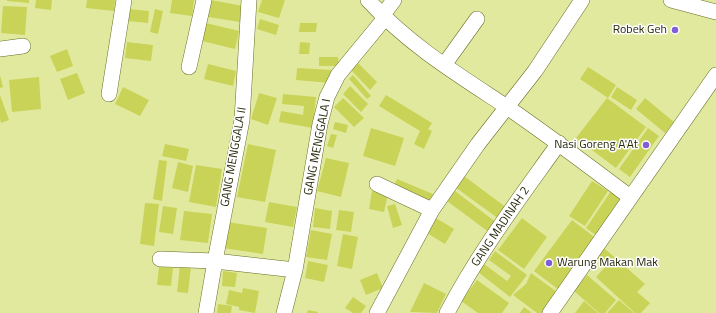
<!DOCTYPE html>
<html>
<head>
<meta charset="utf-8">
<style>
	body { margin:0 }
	canvas { display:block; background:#e1e99f }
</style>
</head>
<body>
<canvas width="716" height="313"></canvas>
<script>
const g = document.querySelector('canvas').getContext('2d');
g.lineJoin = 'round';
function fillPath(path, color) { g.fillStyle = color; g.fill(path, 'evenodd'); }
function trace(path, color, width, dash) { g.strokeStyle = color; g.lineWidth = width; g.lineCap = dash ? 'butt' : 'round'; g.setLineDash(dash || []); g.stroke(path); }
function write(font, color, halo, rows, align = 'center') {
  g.font = font + ' "Titillium Web",sans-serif'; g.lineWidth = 3; g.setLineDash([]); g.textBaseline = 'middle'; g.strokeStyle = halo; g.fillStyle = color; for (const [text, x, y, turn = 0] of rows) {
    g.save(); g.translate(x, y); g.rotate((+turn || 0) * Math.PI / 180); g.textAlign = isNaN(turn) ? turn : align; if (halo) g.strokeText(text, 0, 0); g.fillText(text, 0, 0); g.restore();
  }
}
fillPath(new Path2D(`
	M7 0H29V3L7 1Z
	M36 0H52L51 10 35 8Z
	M87 0H115L114 11 86 8Z
	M172 0H194L192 16 170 13Z
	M211 0 243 6 240 22 208 17Z
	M262 0H285L279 18 258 12Z
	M3 6 27 7 25 35 1 33Z
	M129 9 149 11 148 23 128 21Z
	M155 9 163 11 158 34 150 32Z
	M260 19 279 25 276 35 257 29Z
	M206 23 239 31 235 49 202 41Z
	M300 23H317L316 32H299Z
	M127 42 153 45 151 61 125 58Z
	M300 42 310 43 309 54H299Z
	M67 49 73 66 57 72 50 56Z
	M319 57H338L339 66H319Z
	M358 63 377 82 370 90 351 70Z
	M208 64 236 71 233 86 204 79Z
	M588 67 616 85 608 98 580 79Z
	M297 68 332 70 331 83 296 80Z
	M77 73 85 93 68 100 60 79Z
	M0 75 3 87 0 88Z
	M353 75 371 96 367 99 349 79Z
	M39 77 41 109 12 112 9 80Z
	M350 86 368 104 361 112 343 94Z
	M123 87 149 100 140 116 115 104Z
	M617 87 637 100 631 110 611 97Z
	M259 93 277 98 268 125 251 119Z
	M283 94 316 97 313 128 279 122 281 111 303 115 304 106 282 104Z
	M0 95 9 120 1 123 0 119Z
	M386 95 432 123 428 129 432 131 424 149 414 144 420 131 379 106Z
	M343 98 364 118 354 127 334 107Z
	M607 98 646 127 616 168 576 138Z
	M645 98 674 122 665 133 636 109Z
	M335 122 348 125 346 133 333 129Z
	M371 128 404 138 395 166 363 156Z
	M648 128 659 136 630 177 619 169Z
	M331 134 337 135 333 148 327 146Z
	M165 144 189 149 186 161 162 156Z
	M248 144 276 150 265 202 237 197Z
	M326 158 349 163 341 197 317 191Z
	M159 160 167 161 162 201 153 199Z
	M178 162 193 166 188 192 172 188Z
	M196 165 222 169 216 207 189 202Z
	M464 176 507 208 499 219 455 187Z
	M397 179 433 194 429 203 393 188Z
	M592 181 608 191 585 226 569 216Z
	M613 188 624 196 597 236 586 228Z
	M372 191 388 194 384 212 369 209Z
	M455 191 497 223 490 233 447 201Z
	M269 202 297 207 293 227 265 222Z
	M145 203 159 204 154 246 140 244Z
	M395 204 402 225 393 228 387 206Z
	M163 206 177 208 173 234 159 232Z
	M315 208 332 211 330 229 313 227Z
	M339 210 354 212 351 232 336 230Z
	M184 211 212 214 208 243 180 240Z
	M436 218 454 229 445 244 427 233Z
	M522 218 547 237 524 269 498 250Z
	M572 220 597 239 559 290 534 271Z
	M227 222 267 228 263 254 223 248Z
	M311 230 332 234 327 260 306 257Z
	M343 234 358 237 352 269 337 266Z
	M604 248 645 284 637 292 650 303 641 313H635L596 277 606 266 596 257Z
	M495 251 527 275 510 297 478 272 484 264 507 281 511 276 489 260Z
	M308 261 328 265 324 282 305 278Z
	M180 265 191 266 188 293 177 292Z
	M159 267 173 268 171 286 157 285Z
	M223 271 237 273 235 287 222 286Z
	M377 273 383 288 366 295 360 280Z
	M531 273 557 292 544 313H537L513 295 526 284Z
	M587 275 616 300 605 313H599L574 291Z
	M477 280 509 303 502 313H478L461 301Z
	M424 283 446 294 437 313 410 312Z
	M243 288 259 291 255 313 239 310V307L226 304 229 290 242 293Z
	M353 297 366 306 361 313H353L345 308Z
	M619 300 634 313H607Z
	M584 301 598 313H575Z
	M218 304 232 306 231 313H217Z
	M524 307 532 313H520Z
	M308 310 318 312V313H307Z`), '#c9d358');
const street = new Path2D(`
	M368 0C409 45 457 74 507 107 549 136 589 166 630 197
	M671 0 716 12
	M382 16 394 0
	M0 49 23 46
	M444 65 477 19
	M189 67 204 0
	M109 94 124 0
	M377 184 432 210
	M160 259 215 261 295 270
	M206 313 215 261 242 120 249 0
	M284 313 295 270 320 124 327 97 338 75 385 18
	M377 313 432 210 478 144 535 71 582 0
	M447 313C478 253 520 198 559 143
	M550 313 716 75`);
trace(street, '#686d25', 16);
trace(street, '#fff', 15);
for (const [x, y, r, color] of [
	[675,30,4,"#815dd8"],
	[646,145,4,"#815dd8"],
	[549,263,4,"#815dd8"]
]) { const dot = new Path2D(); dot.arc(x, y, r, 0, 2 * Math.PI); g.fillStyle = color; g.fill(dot); trace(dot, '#fff', 1.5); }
write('12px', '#26280a', '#fff', [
	["Robek Geh",667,30],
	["Nasi Goreng A'At",638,145],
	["Warung Makan Mak",557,263,"left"]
], 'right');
write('12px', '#26280a', '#fff', [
	["GANG MENGGALA I",318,147,-79],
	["GANG MENGGALA II",234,157,-80],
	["GANG MADINAH 2",501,227,-56]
]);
</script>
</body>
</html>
